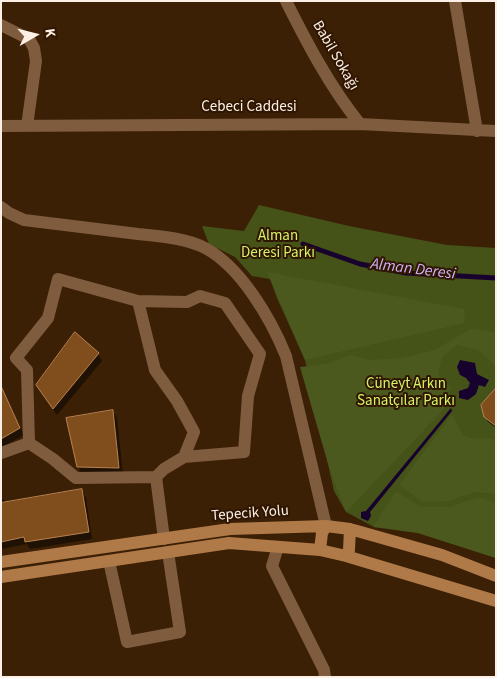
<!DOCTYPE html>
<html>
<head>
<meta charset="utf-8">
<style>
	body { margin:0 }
	#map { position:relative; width:497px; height:678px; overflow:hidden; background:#3b2006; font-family:"Source Sans 3",sans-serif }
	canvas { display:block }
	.frame { position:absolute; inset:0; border:2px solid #fcf0e6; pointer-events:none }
	.north { position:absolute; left:10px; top:10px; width:50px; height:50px; -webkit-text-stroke:4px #301600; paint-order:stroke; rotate:82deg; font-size:14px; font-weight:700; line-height:20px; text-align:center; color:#fcf0e6 }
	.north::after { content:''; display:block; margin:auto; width:18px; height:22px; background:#fcf0e6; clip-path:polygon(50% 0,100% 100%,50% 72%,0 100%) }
</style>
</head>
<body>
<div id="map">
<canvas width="497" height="678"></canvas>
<div class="frame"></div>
<div class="north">K</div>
</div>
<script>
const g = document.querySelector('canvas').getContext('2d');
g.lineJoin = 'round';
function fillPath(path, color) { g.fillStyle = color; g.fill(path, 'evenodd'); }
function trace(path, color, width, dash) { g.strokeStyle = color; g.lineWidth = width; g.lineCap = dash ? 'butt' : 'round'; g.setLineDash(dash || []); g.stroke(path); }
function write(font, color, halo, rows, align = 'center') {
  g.font = font + ' "Source Sans 3",sans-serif'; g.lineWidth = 4; g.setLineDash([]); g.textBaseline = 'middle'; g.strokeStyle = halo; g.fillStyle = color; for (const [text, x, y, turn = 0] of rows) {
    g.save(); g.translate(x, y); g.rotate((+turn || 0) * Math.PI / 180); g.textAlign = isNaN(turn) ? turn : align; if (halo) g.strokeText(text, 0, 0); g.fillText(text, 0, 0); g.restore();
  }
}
fillPath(new Path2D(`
	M259 205 349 226 447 245 496 248V558L418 533 372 526 346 512 334 491 305 360 277 298 270 279 252 276 235 257 209 244 202 226 244 231Z`), '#455218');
fillPath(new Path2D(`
	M267 272 464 309 465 323 305 360Z
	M471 329 496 332V366L478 350 457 345 442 357 438 375 451 388 448 393 446 407 346 512 329 467 300 367 326 364 351 355 369 360 403 358 434 350Z
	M452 414 463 435 472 438 493 439 496 443V494L475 492 449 501 423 502 399 485Z
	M396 491 421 507H451L466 501 481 498 496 503V558L418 533 373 527Z`), '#4b591e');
fillPath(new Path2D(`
	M460 360 475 363 477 374 489 380 485 387 479 385 476 394 468 400 459 398V391L468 388 470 383 466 378 460 375 457 367Z
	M451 408 452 411 370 512 371 516 368 521 361 518V512L366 511Z`), '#17022e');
fillPath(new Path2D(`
	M75 334 98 354 102 361 57 415 41 392Z
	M496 395V428L488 422 485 417Z
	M6 398 24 435 1 448V400Z
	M113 411 117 418 123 475 82 474 78 467Z
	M82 491 86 498 92 539 30 549 27 544 1 549V500L4 499 6 503Z`), '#0007');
trace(new Path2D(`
	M303 244 360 264 406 273 496 278`), '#17022e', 5);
const building = new Path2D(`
	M75 332 99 353 53 409 36 385Z
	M1 386 20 428 1 439Z
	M496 388V426L484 417 481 405Z
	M113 410 119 468 77 467 66 418Z
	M82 489 89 532 25 542 24 537 1 542V503Z`);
fillPath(building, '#804e1c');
trace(building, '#b88252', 1);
trace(new Path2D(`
	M286 1C307 43 330 87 360 124
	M455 1 477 131
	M1 25 29 39 34 48 36 61 27 126
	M1 126 360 124 496 131
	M29 443 27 370 16 358 48 318 58 279 138 301 187 302 200 296 225 303 260 354 248 396 244 452 184 457 194 432 177 401 155 370 138 301
	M29 443 53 459 76 478 156 477 164 469 184 457
	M1 453 29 443
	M156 477 164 539
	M278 547 272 566 324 670 325 677
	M109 561 127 642 180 632 168 552`), '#7f5c3e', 12);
trace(new Path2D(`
	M1 207 9 213 24 220C62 225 100 229 138 234 158 236 186 238 205 248 241 267 271 319 286 356L326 526`), '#7f5c3e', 12);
trace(new Path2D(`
	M320 550 322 533 326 526
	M346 556 349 550 350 529
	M1 562 230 529 326 526 350 529 442 555 496 576
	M1 577 229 543 320 550 346 556 496 601`), '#b07948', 12);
write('15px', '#fcf0e6', '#301600', [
	["Babil Sokağı",335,56,60],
	["Cebeci Caddesi",249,108],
	["Tepecik Yolu",250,514,-4]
]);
write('15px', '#d2f468', '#301600', [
	["Alman",278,237],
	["Deresi Parkı",278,254],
	["Cüneyt Arkın",406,385],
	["Sanatçılar Parkı",406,402]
]);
write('italic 16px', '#cdb3f9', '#301600', [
	["Alman Deresi",413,270,7]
]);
</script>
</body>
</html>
